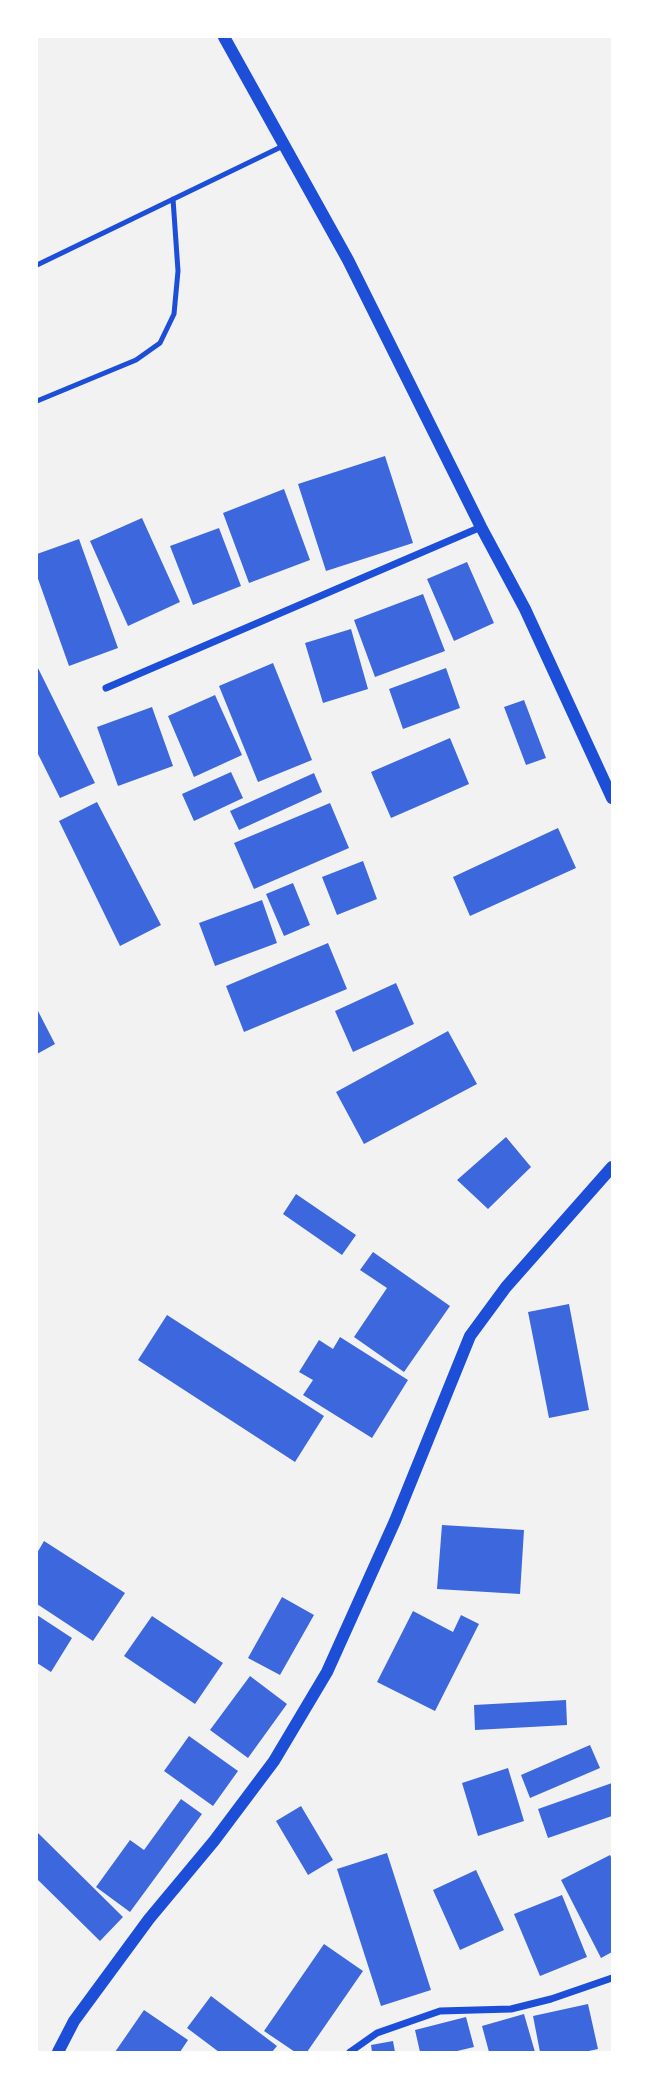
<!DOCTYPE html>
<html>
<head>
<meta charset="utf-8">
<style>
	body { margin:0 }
	#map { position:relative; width:649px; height:2089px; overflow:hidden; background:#f2f2f2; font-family:Bitter,serif }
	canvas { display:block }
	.frame { position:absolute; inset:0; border:38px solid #fff; pointer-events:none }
</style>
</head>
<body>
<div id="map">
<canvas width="649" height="2089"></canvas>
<div class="frame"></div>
</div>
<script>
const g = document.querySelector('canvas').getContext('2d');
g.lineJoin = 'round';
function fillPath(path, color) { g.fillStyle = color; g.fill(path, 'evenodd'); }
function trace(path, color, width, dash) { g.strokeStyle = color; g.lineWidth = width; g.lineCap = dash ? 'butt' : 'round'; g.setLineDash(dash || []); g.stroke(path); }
fillPath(new Path2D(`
	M385 456 413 543 326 571 298 484Z
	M284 489 310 560 249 583 223 513Z
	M142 518 180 602 128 626 90 541Z
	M219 528 241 586 193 605 170 546Z
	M79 539 118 648 69 666 37 576V554Z
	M467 562 494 623 454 641 427 579Z
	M423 594 445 651 375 677 354 620Z
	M351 629 368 689 323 703 305 643Z
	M273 663 312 760 258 782 219 686Z
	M37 666 95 783 60 798 37 752Z
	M446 668 460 708 403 729 389 689Z
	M215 695 242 755 194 777 168 716Z
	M524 700 546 758 526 765 504 707Z
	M152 707 173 766 118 786 97 727Z
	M450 738 469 784 391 818 371 772Z
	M231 772 243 798 194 821 182 794Z
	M314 773 322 792 239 830 230 811Z
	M97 802 161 925 120 946 59 821Z
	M330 803 349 848 254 889 234 843Z
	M558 828 576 868 470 916 453 877Z
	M363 861 377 899 337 915 322 877Z
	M293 883 310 925 284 936 266 894Z
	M262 900 277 943 215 966 199 923Z
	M328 943 347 989 244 1032 226 986Z
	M396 983 414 1024 353 1052 335 1011Z
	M37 1009 55 1044 37 1054Z
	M448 1031 477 1084 364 1144 336 1092Z
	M506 1137 531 1167 488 1209 457 1180Z
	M296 1194 356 1235 342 1255 283 1214Z
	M373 1252 450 1306 404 1372 354 1337 387 1288 360 1270Z
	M569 1304 589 1410 549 1418 528 1312Z
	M167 1315 324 1416 295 1462 138 1360Z
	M340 1337 408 1380 372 1438 303 1395 313 1380 299 1372 319 1340 333 1349Z
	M442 1525 524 1530 520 1594 437 1589Z
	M44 1541 125 1593 93 1641 37 1604V1553Z
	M282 1597 314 1615 280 1675 248 1658Z
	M413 1611 453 1632 461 1615 479 1624 435 1711 377 1682Z
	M37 1615 72 1638 51 1672 37 1663Z
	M152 1616 223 1663 195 1704 124 1656Z
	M250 1676 287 1704 248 1758 210 1730Z
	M566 1700 567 1725 475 1730 474 1705Z
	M189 1736 238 1771 213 1806 164 1771Z
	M590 1745 600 1768 530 1798 521 1775Z
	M508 1768 524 1821 478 1836 462 1783Z
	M612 1783V1816L548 1838 538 1809Z
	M181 1799 202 1814 130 1912 96 1887 130 1840 144 1850Z
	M301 1806 333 1860 308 1875 276 1821Z
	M37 1832 123 1917 100 1941 37 1879Z
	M387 1853 431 1990 381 2006 337 1869Z
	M610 1855 612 1859V1952L601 1958 561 1880Z
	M476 1870 504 1930 460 1950 433 1890Z
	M562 1895 587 1957 540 1976 514 1914Z
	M324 1944 363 1971 307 2052H295L264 2031Z
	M211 1996 277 2046 272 2052H219L187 2028Z
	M588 2004 598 2049 584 2052H540L533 2016Z
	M144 2010 188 2040 180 2052H115Z
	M524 2014 535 2052H489L482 2026Z
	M466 2017 474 2047 453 2052H420L415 2030Z
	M393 2041 395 2052H372L371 2045Z`), '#3d67dc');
trace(new Path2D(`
	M37 265 283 146
	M37 401 136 360 160 343 174 314 178 271 173 199`), '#1d4ed8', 5);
trace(new Path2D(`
	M106 688 481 527
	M350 2052 377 2033 440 2011 511 2009 551 1999 612 1978`), '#1d4ed8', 7);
trace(new Path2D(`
	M224 37 348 260 481 527 525 609 612 798
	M58 2052 74 2021 149 1919 214 1841 274 1761 327 1672 395 1521 470 1336 506 1287 612 1167`), '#1d4ed8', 12);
</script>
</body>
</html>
